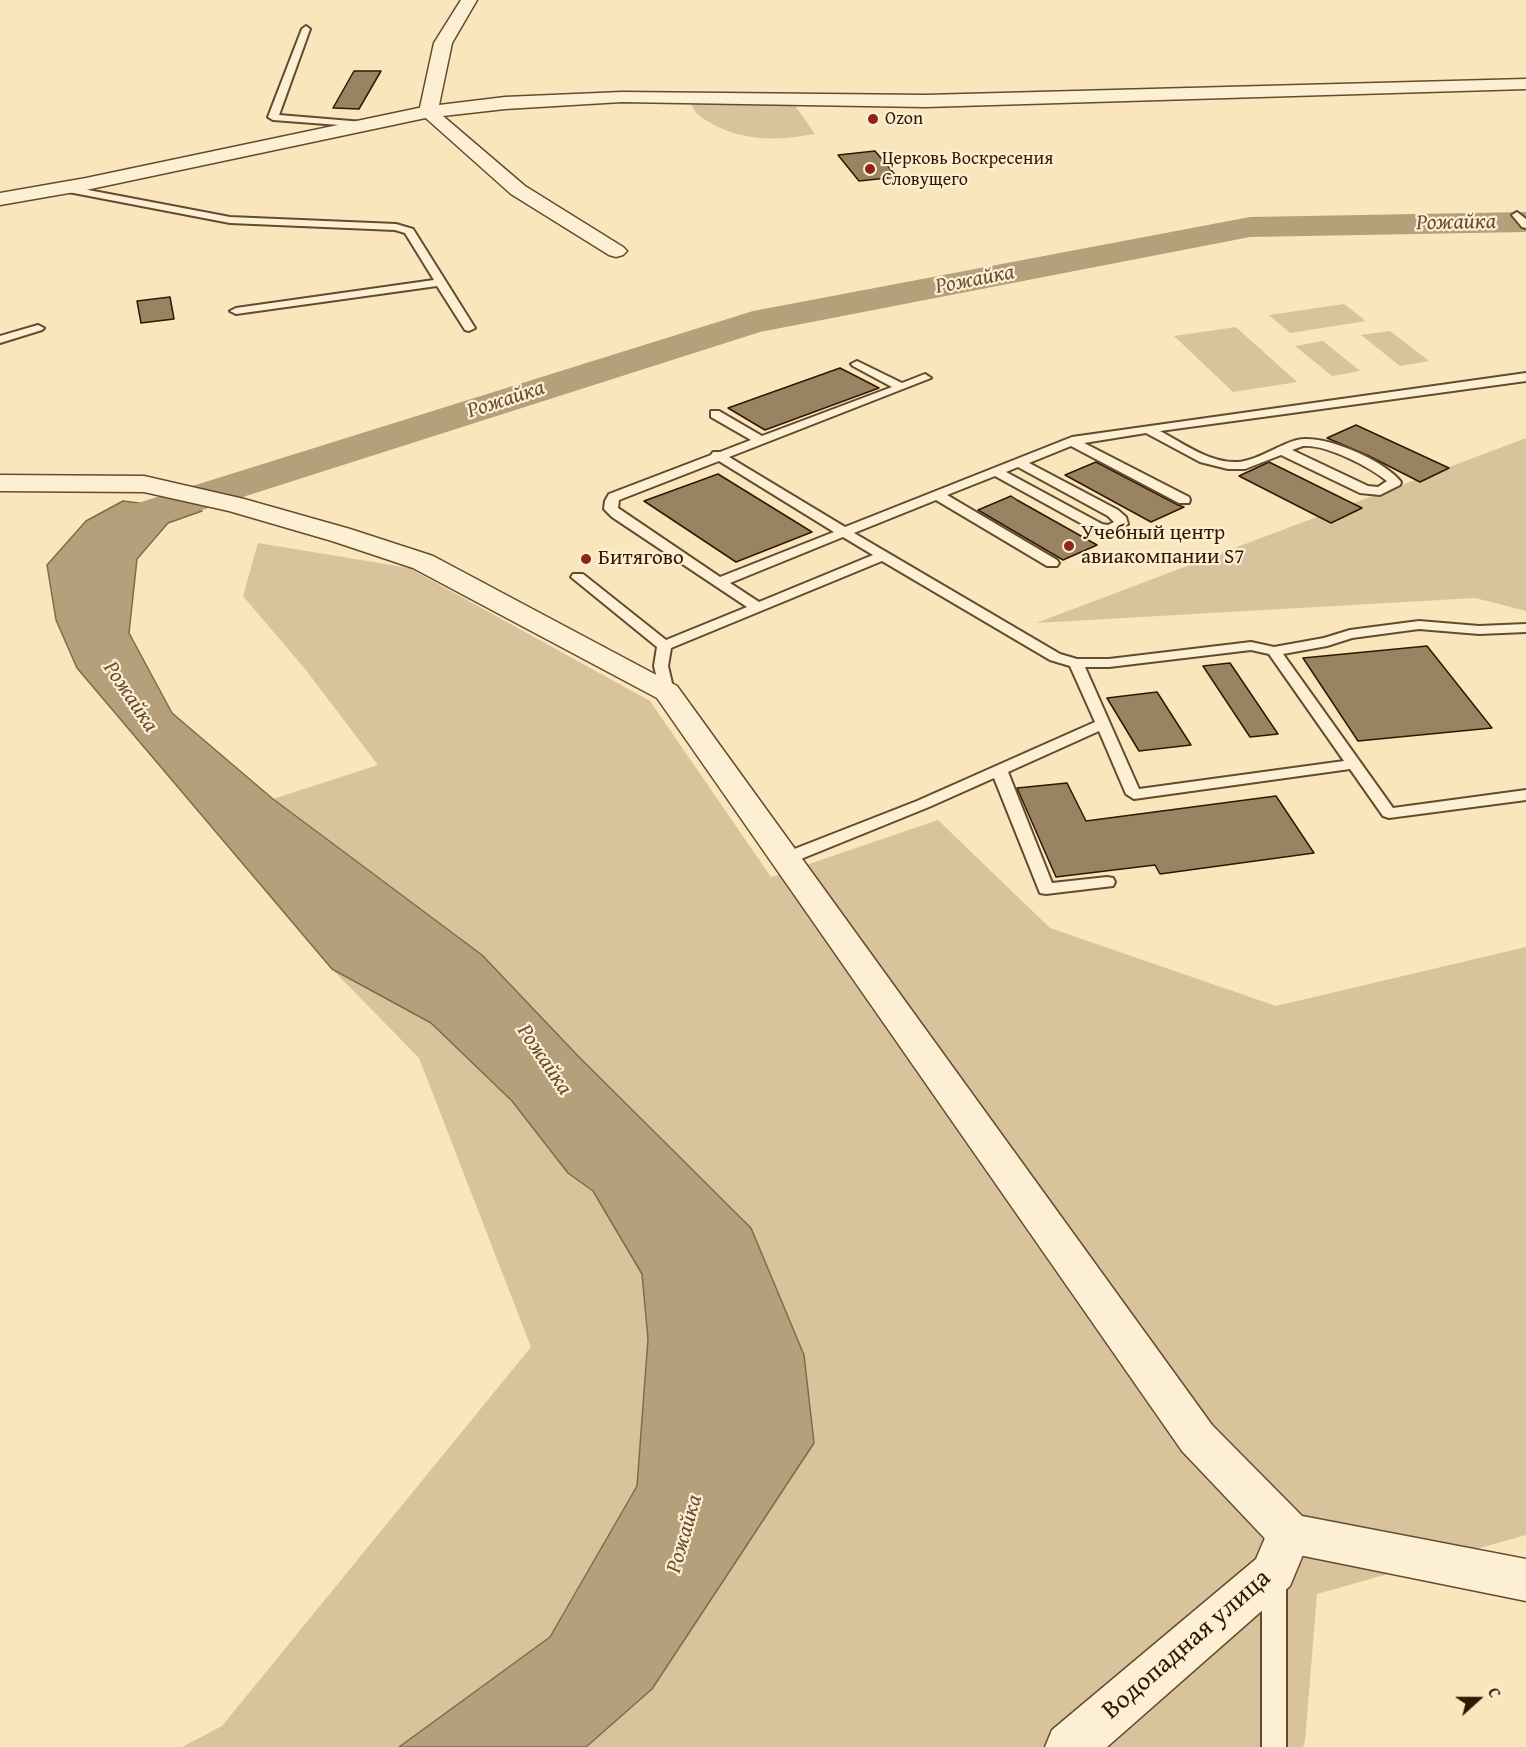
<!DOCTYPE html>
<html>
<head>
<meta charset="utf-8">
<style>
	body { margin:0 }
	#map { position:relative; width:1526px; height:1747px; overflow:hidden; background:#fae6bc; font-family:"Gentium Book Plus",serif }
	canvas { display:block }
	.north { position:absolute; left:1448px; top:1669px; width:60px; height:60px; -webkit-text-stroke:4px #fcefd3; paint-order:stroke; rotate:69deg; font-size:16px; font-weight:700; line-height:24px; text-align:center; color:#321700 }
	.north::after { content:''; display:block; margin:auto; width:21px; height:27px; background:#321700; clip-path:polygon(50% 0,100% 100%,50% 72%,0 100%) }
</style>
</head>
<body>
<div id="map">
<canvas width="1526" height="1747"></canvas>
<div class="north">С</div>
</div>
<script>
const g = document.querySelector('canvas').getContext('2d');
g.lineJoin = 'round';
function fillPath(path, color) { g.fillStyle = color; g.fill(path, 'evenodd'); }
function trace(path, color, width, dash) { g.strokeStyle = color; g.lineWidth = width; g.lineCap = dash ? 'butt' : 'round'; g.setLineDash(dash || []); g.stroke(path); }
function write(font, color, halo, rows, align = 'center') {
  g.font = font + ' "Gentium Book Plus",serif'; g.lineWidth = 4.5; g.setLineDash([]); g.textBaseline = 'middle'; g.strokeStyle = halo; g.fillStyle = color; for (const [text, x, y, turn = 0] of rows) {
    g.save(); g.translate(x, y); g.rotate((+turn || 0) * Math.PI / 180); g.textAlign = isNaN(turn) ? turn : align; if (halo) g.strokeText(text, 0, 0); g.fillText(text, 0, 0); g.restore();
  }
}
fillPath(new Path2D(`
	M691 100 794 104 815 134C776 141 742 142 707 121 699 116 691 110 691 100Z
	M1344 304 1366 321 1290 333 1269 315Z
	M1236 327 1297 382 1233 392 1174 336Z
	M1390 331 1429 361 1400 366 1361 335Z
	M1323 341 1360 371 1332 376 1295 346Z
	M1526 438V611L1475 598 1036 623Z
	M258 543 409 568 650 701 771 877 938 820 1050 928 1276 1006 1526 947V1535L1317 1594 1305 1741 1303 1747H586L652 1689 804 1355 751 1228 579 1057 482 955 273 799 378 765 305 669 243 596Z
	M332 969 431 1023 512 1101 568 1173 593 1191 642 1274 648 1339 637 1486 550 1637 399 1747H182L222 1726 531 1347 419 1058Z`), '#d8c39c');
const water = new Path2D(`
	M123 501 202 511 168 523 137 559 129 633 172 713 273 799 482 955 579 1057 751 1228 804 1355 814 1443 652 1689 586 1747H399L550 1637 637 1486 648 1339 642 1274 593 1191 568 1173 512 1101 431 1023 332 969 77 668 56 620 47 565 86 521Z`);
fillPath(water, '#b6a07c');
trace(water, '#81694a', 1.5);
fillPath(new Path2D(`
	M1526 212V232L1250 237 760 332 155 525C137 550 132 569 97 560L91 551 125 507 753 311 1250 217Z`), '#b6a07c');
const building = new Path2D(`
	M354 71H381L359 109 333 108Z
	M875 151 897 177 859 181 838 155Z
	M170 297 174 319 141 323 137 301Z
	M840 368 879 388 765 430 728 408Z
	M1356 425 1449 468 1420 482 1369 456 1327 438Z
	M1096 462 1178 505 1184 507 1151 522 1065 475Z
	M1269 462 1362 508 1331 523 1239 476Z
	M718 474 812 532 736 562 644 501Z
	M1011 496 1017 500 1097 545 1063 560 978 510Z
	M1427 646 1492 728 1358 741 1303 658Z
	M1230 663 1278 734 1250 737 1203 666Z
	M1157 692 1191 745 1139 751 1107 698Z
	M1067 783 1086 821 1276 796 1314 853 1160 874 1155 865 1056 877 1017 788Z`);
fillPath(building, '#9a8362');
trace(building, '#321700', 1.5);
const service = new Path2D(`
	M306 26 310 29 279 115 363 122 366 123V127L273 120 268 117 302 29Z
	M62 185 230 217 396 224 413 229 475 328 469 331 465 330 437 286 236 314 230 311 236 308 434 280 405 233 395 230 230 223 58 190 57 188Z
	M1517 212 1526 219V228L1522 227 1512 215Z
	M38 325 44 328 42 330 0 343V336Z
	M857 361 902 383 925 374 931 378 729 457 845 527 1072 437 1526 373V381L1160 431C1183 443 1209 463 1237 462 1257 461 1278 445 1297 440 1323 433 1386 461 1401 482L1400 485 1380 495 1360 493 1281 455 1245 469H1228L1200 462 1146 433 1084 443 1189 497 1190 500 1189 503H1179L1071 446 1029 463 1118 510 1126 517 1128 524 1109 533 1093 530 995 476 947 495 1057 560 1059 563 1057 566H1047L936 500 854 533 1060 654 1077 659H1109L1251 642 1274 647 1324 638 1350 630 1419 621 1479 626 1526 624V632L1479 634 1419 629 1352 638 1327 646 1283 654 1393 808 1526 790V800L1389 818 1383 816 1350 769 1134 799 1126 794 1099 731 1008 772 1052 883 1107 877 1113 878 1115 882 1113 886 1046 894 1040 893 994 778 929 807 791 863H779L777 859 779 855 917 801 1095 722 1070 666 1050 660 882 561 671 648 668 666 674 692 667 696 660 692 654 666 657 647 571 577 573 574H583L666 640 747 607 612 517 604 509 605 501 609 494 711 455 713 452H720L751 440 711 417V411H719L762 436 892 387 853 366 851 364ZM1303 446C1326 444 1370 467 1387 481L1378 487 1368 486 1292 450ZM719 461 834 532 720 577 618 508 619 500ZM1018 467 1108 516 1114 522 1108 525 1102 524 1006 472ZM843 537 873 555 759 602 730 583ZM1251 650 1269 654 1344 761 1139 789 1085 667H1109Z
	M1274 1569 1282 1572 1286 1579V1747H1262V1579L1266 1572Z`);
const minor = new Path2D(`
	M461 0H477L452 43 439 105 505 97 622 92 926 95 1526 79V89L926 107 622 102 505 109 443 116 525 186 623 247 627 251 623 255 616 257 609 255 511 194 419 112 434 43Z
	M1289 1513 1305 1519 1312 1533 1290 1586 1107 1747H1045L1052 1730 1256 1559 1273 1519Z`);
const tertiary = new Path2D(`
	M428 106 435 108 437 112 435 116 86 190 0 205V193L86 178Z
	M0 475 144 476 244 499 350 529 433 556 677 686 1212 1425 1302 1516 1526 1559V1601L1289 1553 1273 1547 1182 1451 657 698 413 568 332 541 229 511 144 492 0 491Z`);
trace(service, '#644b2f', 4);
trace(minor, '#644b2f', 3);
trace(tertiary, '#644b2f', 3);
fillPath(service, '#fcefd3');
fillPath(minor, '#fcefd3');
fillPath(tertiary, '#fcefd3');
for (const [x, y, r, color] of [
	[873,119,6,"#8f2418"],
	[870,169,6,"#8f2418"],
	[1069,546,6,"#8f2418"],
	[586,559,6,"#8f2418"]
]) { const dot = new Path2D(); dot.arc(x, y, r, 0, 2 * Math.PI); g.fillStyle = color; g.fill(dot); trace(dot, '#fcefd3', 2); }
write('18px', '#321700', '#fcefd3', [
	["Ozon",885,119],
	["Церковь Воскресения",882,159],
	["Словущего",882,180]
], 'left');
write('21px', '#321700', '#fcefd3', [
	["Учебный центр",1081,534],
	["авиакомпании S7",1081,558],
	["Битягово",598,559]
], 'left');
write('italic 22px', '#674e32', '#fcefd3', [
	["Рожайка",1456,223,-1],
	["Рожайка",975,280,-11],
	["Рожайка",506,400,-18],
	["Рожайка",130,697,56],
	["Рожайка",544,1060,56],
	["Рожайка",685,1534,-74]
]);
write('26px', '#321700', '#fcefd3', [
	["Водопадная улица",1187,1645,-41]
]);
</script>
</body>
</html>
